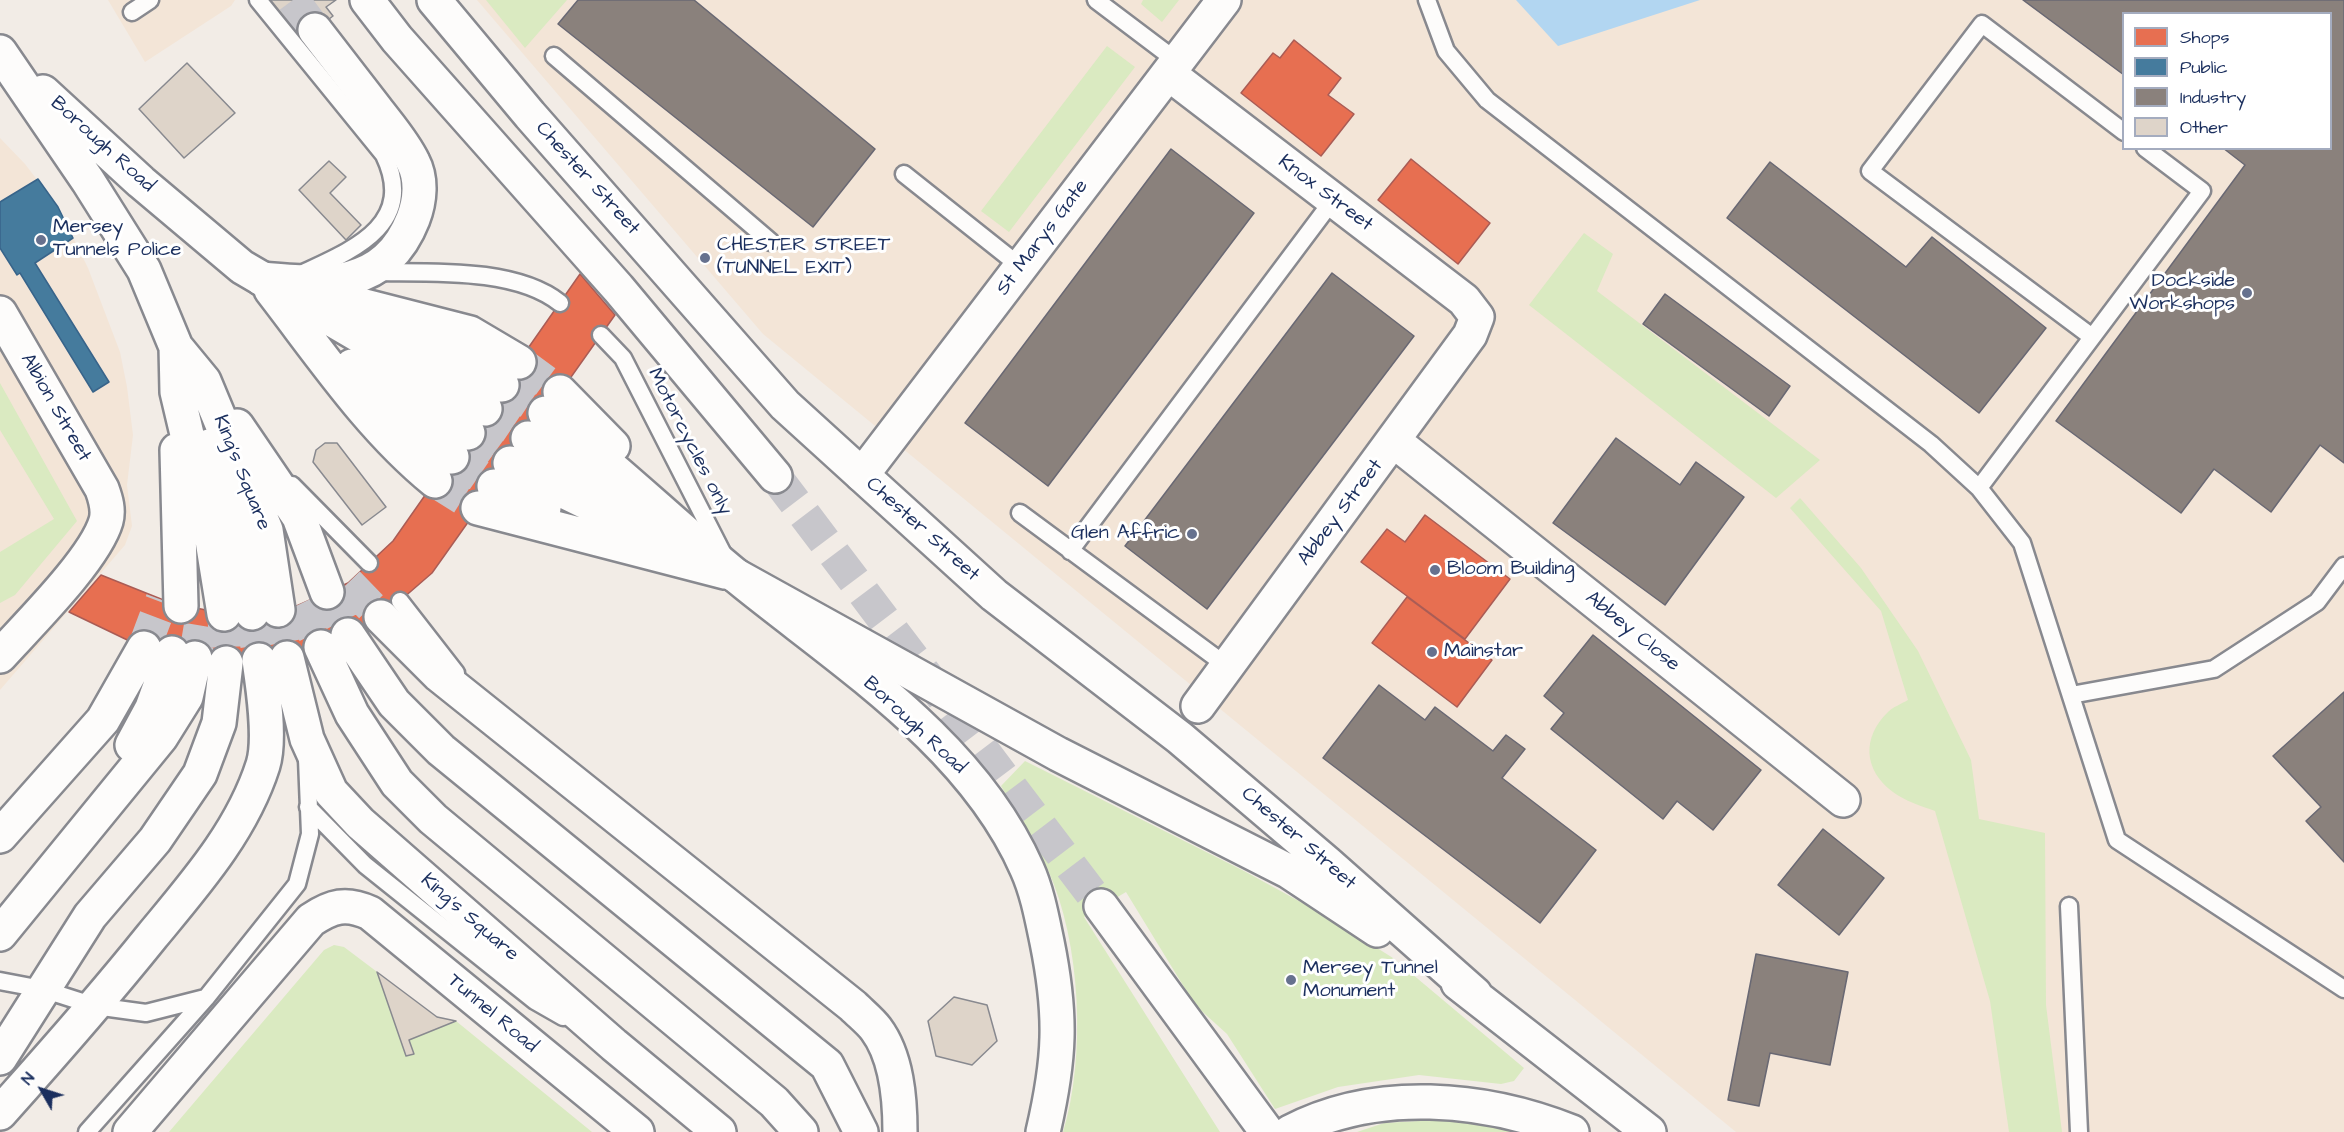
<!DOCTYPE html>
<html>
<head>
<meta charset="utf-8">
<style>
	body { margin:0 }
	#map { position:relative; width:2344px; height:1132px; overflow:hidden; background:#f2ece6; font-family:"Architects Daughter",sans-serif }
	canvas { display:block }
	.legend { position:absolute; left:2122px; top:12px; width:210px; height:138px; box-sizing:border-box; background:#fff; border:2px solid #a4acbf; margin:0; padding:8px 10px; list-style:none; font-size:18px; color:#1b2f5e }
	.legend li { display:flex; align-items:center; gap:12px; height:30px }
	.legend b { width:30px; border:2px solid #a4acbf }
	.north { position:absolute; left:12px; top:1060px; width:60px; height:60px; -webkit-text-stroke:4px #fff; paint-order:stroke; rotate:309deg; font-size:16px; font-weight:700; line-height:24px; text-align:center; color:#1b2f5e }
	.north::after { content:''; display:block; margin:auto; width:21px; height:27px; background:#1b2f5e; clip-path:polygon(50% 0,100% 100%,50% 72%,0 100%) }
</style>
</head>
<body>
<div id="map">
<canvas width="2344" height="1132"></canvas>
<ul class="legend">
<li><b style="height:16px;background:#e76f51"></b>Shops</li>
<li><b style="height:16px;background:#457b9d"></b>Public</li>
<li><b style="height:16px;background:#8a817c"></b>Industry</li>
<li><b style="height:16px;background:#ded4c9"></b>Other</li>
</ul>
<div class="north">N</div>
</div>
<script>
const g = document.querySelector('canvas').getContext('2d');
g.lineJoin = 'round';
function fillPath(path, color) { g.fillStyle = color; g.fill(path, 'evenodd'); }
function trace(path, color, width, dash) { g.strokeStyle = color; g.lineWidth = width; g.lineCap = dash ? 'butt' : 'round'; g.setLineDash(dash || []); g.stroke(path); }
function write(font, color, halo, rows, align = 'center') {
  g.font = font + ' "Architects Daughter",sans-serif'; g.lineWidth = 6; g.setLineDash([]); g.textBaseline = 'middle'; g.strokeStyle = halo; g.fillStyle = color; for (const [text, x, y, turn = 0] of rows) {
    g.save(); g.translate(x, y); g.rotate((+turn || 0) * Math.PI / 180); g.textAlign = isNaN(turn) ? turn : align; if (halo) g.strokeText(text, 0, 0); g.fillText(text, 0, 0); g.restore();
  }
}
fillPath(new Path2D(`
	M108 0H235L231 6 145 62Z
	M477 0H2344V1132H1736L763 334ZM2124 14H2330V148H2124Z
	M0 138 25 164 58 207 88 268 120 352 127 387 133 435 127 485 132 526 125 545 0 690Z`), '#f3e5d7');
fillPath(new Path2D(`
	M486 0H567L525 48Z
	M1143 0H1179L1162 22 1141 4Z
	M1107 46 1135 67 1009 232 981 211Z
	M1584 233 1613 254 1597 291 1820 460 1776 498 1529 305Z
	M0 383 77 521 15 595 0 603V552L54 519 0 430Z
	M1800 498 1861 568 1918 651 1971 760 1979 819 2045 833 2046 1005 2062 1132H2009L1990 1001 1935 811C1921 806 1905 801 1893 792 1863 770 1862 737 1888 712 1893 707 1901 704 1908 700L1881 611 1790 508Z
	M1025 761 1244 871 1328 917 1393 958 1524 1068 1514 1081 1501 1084 1419 1075 1338 1087 1275 1109 1227 1034 1195 1005 1126 892 1084 917 1220 1132H1063C1086 1056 1081 943 1048 870 1034 841 1017 813 1001 786Z
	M334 945 344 947 437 1017 456 1021 592 1132H169L324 950Z
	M1471 1118 1536 1132H1357L1384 1123Z`), '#daeac1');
fillPath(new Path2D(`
	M1516 0H1700L1558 46Z`), '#b2d6f1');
const shops = new Path2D(`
	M1294 40 1341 78 1328 95 1354 114 1321 156 1241 93 1273 53 1280 58Z
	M1411 159 1490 223 1458 264 1378 200Z
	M580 274 615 315 432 573 372 625 300 656 221 664 144 648 69 612 101 575 171 603 231 615 292 608 348 583 393 541Z
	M1425 515 1510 579 1465 639 1361 562 1387 529 1405 542Z
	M1407 597 1492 660 1457 707 1372 643Z`);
fillPath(shops, '#e76f51');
trace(shops, '#aa5c55', 1.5);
const public = new Path2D(`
	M38 179 58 207 73 238 35 263 109 382 93 392 20 273 17 275 0 248V202Z`);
fillPath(public, '#457b9d');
trace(public, '#38648a', 1.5);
const industry = new Path2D(`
	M578 0H694L875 149 813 227 558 24Z
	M2023 0H2344V463L2320 445 2271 512 2214 469 2181 513 2056 421 2245 165 2223 148H2330V14H2124V75Z
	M1171 149 1254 213 1048 486 965 423Z
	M1770 162 1906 267 1932 237 2046 328 1979 413 1727 218Z
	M1332 273 1414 336 1207 609 1125 546Z
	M1665 294 1790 386 1769 416 1643 324Z
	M1616 438 1680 485 1696 462 1744 497 1665 605 1553 523Z
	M1593 635 1761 770 1713 830 1677 801 1663 819 1551 729 1564 713 1544 696Z
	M1379 685 1425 720 1435 707 1493 751 1506 735 1525 749 1502 778 1596 850 1540 923 1323 758Z
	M2344 692V862L2306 821 2321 807 2273 756Z
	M1823 829 1884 878 1839 935 1778 885Z
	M1756 954 1848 972 1830 1065 1770 1053 1759 1106 1728 1100Z`);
fillPath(industry, '#8a817c');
trace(industry, '#696873', 1.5);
const building = new Path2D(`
	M267 0H336L326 7 333 16 295 45Z
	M187 63 235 113 184 158 139 109Z
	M329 161 346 177 330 193 361 225 346 240 299 190Z
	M325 443H337L386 507 362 525 313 462 316 450Z
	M377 972 437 1017 456 1021 409 1040 414 1054 406 1056Z
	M954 997 987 1005 997 1041 972 1065 936 1056 928 1021Z`);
fillPath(building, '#ded4c9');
trace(building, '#88898f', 1.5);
trace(new Path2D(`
	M519 362 560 392
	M502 385 545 413
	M485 409 528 438
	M468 433 510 463
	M452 457 494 486
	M435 481 478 508
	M348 583 381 617
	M327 592 348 635
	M300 604 321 647
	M278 610 287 658
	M252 613 259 660
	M224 614 226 663
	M144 648 162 600
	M195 658 203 610`), '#c7c6cb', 33, [33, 16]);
trace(new Path2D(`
	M293 0 315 30
	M775 476 1101 906`), '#c7c6cb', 33, [33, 16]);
const lane = new Path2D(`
	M258 0 384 155C418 226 350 251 299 275
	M1096 0 1178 62
	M1427 0 1446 51 1487 100 1931 444 1979 488 2022 543 2117 840 2344 989
	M132 12 150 0
	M554 56 771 242
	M904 174 1021 267
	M374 272C429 273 515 267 560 303
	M601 335 623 358 724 556
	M2092 337 1870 171 1982 24 2124 132
	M292 485 369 563
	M1979 488 2202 191 2145 148
	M1020 513 1227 666
	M1070 551 1333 200
	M400 601 456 673
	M2071 695 2214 669 2317 602 2344 566
	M308 807 365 865 535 1001 563 1017
	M2069 906 2079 1132
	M0 981 42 989 95 1006 146 1013 205 998
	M87 1132 206 998 297 884 310 834 307 759`);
const street = new Path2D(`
	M1169 74 1464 300 1477 317 1470 335 1198 706
	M0 313 102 489C106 500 109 510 106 521 95 559 28 625 0 656
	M1394 441 1843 800
	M862 475 1224 0
	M130 1132 311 920C332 906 346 902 370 913L637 1132`);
const primary = new Path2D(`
	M0 52 88 181 144 270 176 347 204 381 266 530 278 610
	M43 92 141 182 242 267 485 409
	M271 290C322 356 370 428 435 481
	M310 292 470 333 519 362
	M386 330 465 362 502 385
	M176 347 177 392 212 540 224 614
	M352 366 421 433 452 457
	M384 370 468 433
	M560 392 613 446
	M545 413C615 467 678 529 746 584 848 666 973 746 1027 869 1037 891 1042 918 1047 942 1062 1016 1060 1059 1043 1132
	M237 426 299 517 327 592
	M528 438 617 496
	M209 446 240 536 252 613
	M177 450 181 606
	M510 463 528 474 672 544
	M494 486 509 495 544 508
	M478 508 725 572
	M381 617 439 675 853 1006C861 1014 870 1021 876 1029 897 1057 900 1099 900 1132
	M348 635 394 703 441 750 827 1065 861 1132
	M321 647 352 714 397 783 433 819 774 1102 801 1132
	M287 658 307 739 331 792 360 823 614 1045 719 1132
	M132 745 152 708 172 653
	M0 836 103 720 144 648
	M0 934 161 737 186 697 195 658
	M0 1058 90 916 155 840 200 774 219 723 226 663
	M0 1113C52 1055 103 997 152 936 195 884 242 831 263 765 271 739 263 687 259 660`);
const highway = new Path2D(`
	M367 0 397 39 618 288 775 476
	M434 0 530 115 785 405 994 595 1180 738 1327 863 1475 994
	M262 279C325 285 385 290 413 219 420 201 422 179 413 162 404 143 389 126 376 109 356 83 335 56 315 30
	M733 574 1058 754 1288 871 1377 930
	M1101 906 1267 1132
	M1458 983 1649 1132
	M1290 1132C1376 1087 1484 1097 1572 1132`);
trace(lane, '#88898f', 21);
trace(street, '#88898f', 38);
trace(primary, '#88898f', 38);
trace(highway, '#88898f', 38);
trace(lane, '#fdfcfb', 16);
trace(street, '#fdfcfb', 33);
trace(primary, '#fdfcfb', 33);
trace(highway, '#fdfcfb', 33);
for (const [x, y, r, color] of [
	[41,240,6,"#66718e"],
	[705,258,6,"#66718e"],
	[2247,293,6,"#66718e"],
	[1192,534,6,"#66718e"],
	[1435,570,6,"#66718e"],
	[1432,652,6,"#66718e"],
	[1291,980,6,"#66718e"]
]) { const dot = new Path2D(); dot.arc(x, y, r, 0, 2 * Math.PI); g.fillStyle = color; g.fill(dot); trace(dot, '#fff', 2); }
write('20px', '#1b2f5e', '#fff', [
	["Borough Road",102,145,42],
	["Chester Street",587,179,48],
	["Knox Street",1325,194,37],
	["St Marys Gate",1043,238,-53],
	["Albion Street",55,408,60],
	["Motorcycles only",689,442,63],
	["King's Square",241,473,68],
	["Abbey Street",1341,513,-53],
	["Chester Street",922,530,42],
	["Abbey Close",1632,632,39],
	["Borough Road",914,726,43],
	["Chester Street",1298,839,41],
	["King's Square",469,918,41],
	["Tunnel Road",492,1014,40]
]);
write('20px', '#1b2f5e', '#fff', [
	["Mersey",53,228],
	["Tunnels Police",53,251],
	["CHESTER STREET",717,246],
	["(TUNNEL EXIT)",717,269],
	["Dockside",2235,282,"right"],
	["Workshops",2235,305,"right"],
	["Glen Affric",1180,534,"right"],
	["Bloom Building",1447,570],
	["Mainstar",1444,652],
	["Mersey Tunnel",1303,969],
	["Monument",1303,992]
], 'left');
</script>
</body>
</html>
